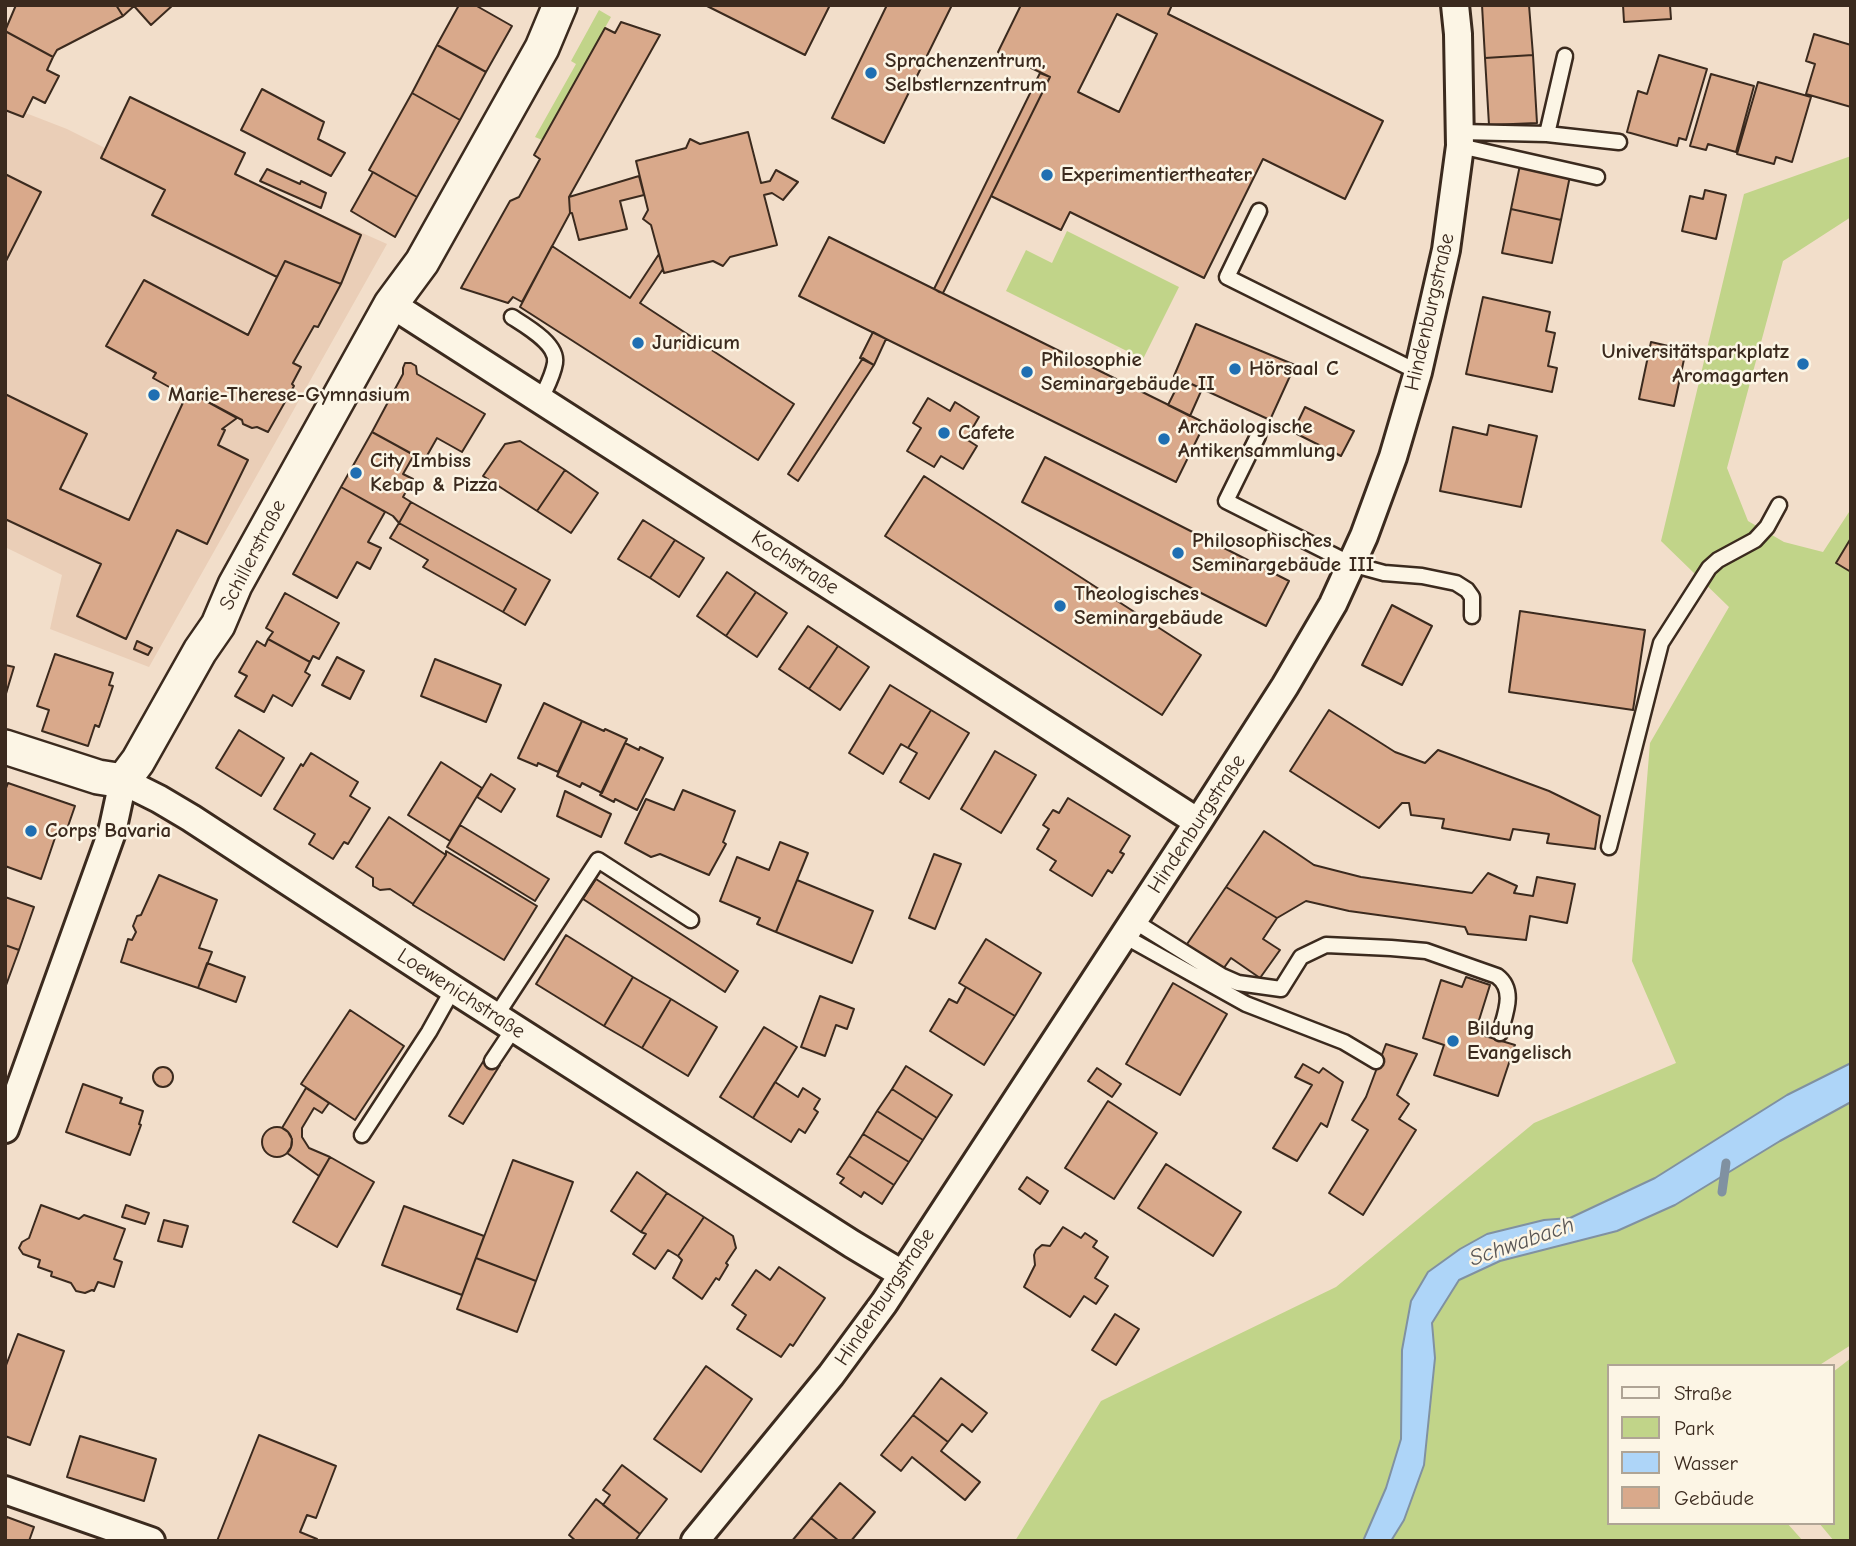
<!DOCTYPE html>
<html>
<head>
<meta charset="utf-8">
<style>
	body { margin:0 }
	#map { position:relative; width:1856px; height:1546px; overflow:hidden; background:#f2deca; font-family:"Comic Neue",sans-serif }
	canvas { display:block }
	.frame { position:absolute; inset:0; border:7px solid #3b2a1e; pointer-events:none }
	.legend { position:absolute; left:1607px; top:1364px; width:228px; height:161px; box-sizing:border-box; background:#fcf5e5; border:2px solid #afa495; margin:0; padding:9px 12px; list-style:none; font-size:21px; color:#3b2a1e }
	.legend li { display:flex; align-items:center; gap:14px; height:35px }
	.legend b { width:35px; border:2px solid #afa495 }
</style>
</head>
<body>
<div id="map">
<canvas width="1856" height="1546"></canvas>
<div class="frame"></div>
<ul class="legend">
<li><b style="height:9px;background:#fcf5e5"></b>Straße</li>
<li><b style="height:19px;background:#c1d489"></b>Park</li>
<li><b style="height:19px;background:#aed5f8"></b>Wasser</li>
<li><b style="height:19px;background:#d9a98b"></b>Gebäude</li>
</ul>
</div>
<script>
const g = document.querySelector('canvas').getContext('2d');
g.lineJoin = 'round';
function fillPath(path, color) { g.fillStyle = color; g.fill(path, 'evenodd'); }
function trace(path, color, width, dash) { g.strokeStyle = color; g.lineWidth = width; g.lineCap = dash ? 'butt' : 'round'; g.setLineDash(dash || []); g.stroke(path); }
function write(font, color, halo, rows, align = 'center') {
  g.font = font + ' "Comic Neue",sans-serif'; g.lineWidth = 5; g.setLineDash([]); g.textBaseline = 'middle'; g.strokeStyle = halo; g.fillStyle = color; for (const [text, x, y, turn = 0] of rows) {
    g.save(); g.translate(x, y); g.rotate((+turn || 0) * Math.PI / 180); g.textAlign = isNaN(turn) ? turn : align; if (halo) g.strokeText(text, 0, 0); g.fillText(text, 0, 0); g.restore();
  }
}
fillPath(new Path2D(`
	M130 97 245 153 236 174 277 195 387 244 149 667 50 629 62 575 5 547V105L67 129 105 148Z`), '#eaceb7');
fillPath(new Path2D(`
	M599 10 611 17 542 140 535 137 576 64 571 61Z
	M1851 156V217L1783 261 1727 468 1748 521 1784 542 1823 552 1851 509V1063L1787 1095 1655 1178 1570 1218 1544 1220 1487 1234 1460 1249 1428 1272 1402 1350 1401 1439 1386 1488 1363 1541H1015L1101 1401 1336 1287 1534 1123 1676 1063 1632 961 1650 743 1729 607 1661 541 1744 194Z
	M1067 231 1179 287 1143 359 1006 291 1026 250 1052 263Z
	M1851 1102V1345L1818 1366H1609V1523H1787L1803 1541H1391L1404 1520 1435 1358 1432 1323 1459 1280 1500 1261 1617 1231 1675 1205 1780 1141Z
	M1851 1358V1541H1834L1819 1523H1833V1372Z`), '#c1d489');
const water = new Path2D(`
	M1851 1063V1102L1780 1141 1675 1205 1617 1231 1500 1261 1459 1280 1432 1323 1435 1358 1424 1465 1404 1520 1391 1541H1363L1386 1488 1401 1439 1402 1350 1411 1301 1428 1272 1460 1249 1487 1234 1544 1220 1570 1218 1655 1178 1787 1095Z`);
fillPath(water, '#aed5f8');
trace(water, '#8091a1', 2);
trace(new Path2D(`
	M1722 1192 1726 1163`), '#8091a1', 9);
const building = new Path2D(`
	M16 5H116L123 16 57 50 53 57 5 31Z
	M116 5H173L151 25 134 6 123 16Z
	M459 5H475L512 26 486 72 437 45Z
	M705 5H830L805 55Z
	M887 5H952L884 143 832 118Z
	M1021 5H1172L1168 14 1383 121 1345 199 1263 159 1204 278 1070 212 1061 230 991 196 1050 77 998 52ZM1117 14 1157 34 1119 112 1078 92Z
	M1482 5H1529L1533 55 1485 58Z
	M1623 5H1670L1671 19 1624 22Z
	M621 22 660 35 569 197 570 213 522 302 513 297 508 303 461 288 510 201 519 197 540 159 534 155 605 28 615 33Z
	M5 31 53 57 47 70 59 76 45 103 33 97 23 117 5 110Z
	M1814 34 1851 45V107L1806 94 1815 64 1806 61Z
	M437 45 486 72 460 120 412 93Z
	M1533 55 1537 123 1489 125 1485 58Z
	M1659 55 1707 69 1686 140 1679 138 1677 146 1627 132 1638 91 1647 94Z
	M1040 73 1050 77 943 293 939 292 934 289Z
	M1711 74 1754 86 1736 152 1708 144 1706 150 1690 146Z
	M1758 82 1811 97 1792 162 1776 157 1774 164 1737 154Z
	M262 89 324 122 318 139 345 153 331 176 241 130Z
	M412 93 460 120 417 197 369 170Z
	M130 97 245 153 235 174 361 235 341 284 285 261 277 277 152 215 165 190 101 158Z
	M748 132 761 183 770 181 776 170 798 182 783 200 772 193 764 195 777 245 730 257 723 266 713 261 664 273 651 225 643 219 648 210 636 161 686 148 690 139 700 144Z
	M1520 165 1570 176 1561 220 1511 209Z
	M267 169 300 184 301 181 326 193 321 208 260 181Z
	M373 172 417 197 395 237 351 211Z
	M5 174 41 192 5 263Z
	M639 176 644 195 620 201 627 229 579 240 572 213H570L569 197Z
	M1705 190 1726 195 1716 239 1682 231 1690 196 1703 199Z
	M1511 209 1561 220 1552 263 1502 253Z
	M829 237 1205 423 1176 482 799 296Z
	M552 246 630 298 659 254 663 269 640 303 794 404 758 460 520 307Z
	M285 261 341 284 318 327 314 326 293 363 301 367 292 384 294 386 268 432 257 427 252 428 243 424 242 420 197 396 195 400 180 393 153 378 156 373 106 346 144 280 248 335Z
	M1483 297 1550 312 1546 331 1555 333 1548 366 1557 368 1552 392 1466 374Z
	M1196 324 1295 365 1270 420 1174 376Z
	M873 332 886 339 874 365 860 358Z
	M1651 342 1686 350 1674 406 1639 399Z
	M863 358 874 365 798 481 788 474Z
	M405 363H411L416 366 417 374 485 414 462 452 437 438 424 461 372 432 403 374V368Z
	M1181 379 1202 389 1190 416 1168 405Z
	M5 394 87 434 60 489 129 520 186 396 195 400 197 396 237 418 222 429 225 430 218 445 248 460 207 544 177 530 126 639 77 616 101 564 5 519Z
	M928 398 950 411 955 402 979 417 966 439 977 446 963 469 941 456 934 467 907 451 921 428 913 423Z
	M1305 407 1354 431 1341 456 1293 432Z
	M1489 425 1537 436 1521 507 1440 491 1453 427 1487 435Z
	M372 432 414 455 403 474 413 479 403 497 411 502 399 523 393 516 341 487Z
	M520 441 565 470 537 511 483 476 505 444Z
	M1045 457 1289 581 1266 626 1022 502Z
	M565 470 598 493 571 533 537 511Z
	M924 476 1201 655 1162 715 885 536Z
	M341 487 385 512 368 542 381 548 370 569 357 562 337 598 293 574Z
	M411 502 550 580 525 625 503 612 516 589 399 523Z
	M643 520 675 540 650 578 618 559Z
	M399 523 516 589 503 612 423 567 428 560 390 538Z
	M1851 538V572L1836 563Z
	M675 540 704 558 679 597 650 578Z
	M727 572 756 592 726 636 697 616Z
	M756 592 787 613 757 657 726 636Z
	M285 593 339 623 319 659 313 656 310 662 268 639 273 632 266 628Z
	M1392 605 1432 626 1402 685 1362 665Z
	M1520 611 1645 630 1633 710 1509 692Z
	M808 626 838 646 809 689 779 669Z
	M268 639 310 662 305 672 310 675 292 706 273 695 264 712 235 696 247 676 239 672 257 641 265 646Z
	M137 641 152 648 148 655 134 649Z
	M838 646 869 667 840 710 809 689Z
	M55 654 113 673 109 685 113 686 99 727 95 725 88 746 42 731 49 710 37 706Z
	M337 657 364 671 350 699 322 685Z
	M435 659 501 685 486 722 421 696Z
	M5 665 14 667 5 697Z
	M890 685 931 710 908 748 901 744 883 774 849 753Z
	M544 703 582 721 558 772 538 763 537 766 518 758Z
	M931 710 969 733 929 799 900 782 917 753 908 748Z
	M1329 710 1395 752 1425 763 1438 750 1549 791 1600 816 1595 849 1547 843 1549 834 1513 829 1510 840 1442 828 1444 819 1411 815 1409 803H1402L1379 828 1290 771Z
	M582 721 604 731 605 729 627 739 602 793 582 783 580 787 557 776Z
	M239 730 284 758 261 796 216 768Z
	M625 743 639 750 640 747 663 758 637 810 615 799 614 802 600 795Z
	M995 751 1036 775 1001 833 961 809Z
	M311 753 358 782 350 796 370 808 348 844 344 842 333 859 309 844 315 834 274 809 301 764 303 766Z
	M441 762 482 788 450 841 408 815Z
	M491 774 515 789 501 812 477 797Z
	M8 783 75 806 66 832 58 829 41 879 5 866V791Z
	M683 790 735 811 723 842 726 844 709 875 660 854 651 857 625 843 646 799 674 810Z
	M565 791 611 814 601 837 557 816Z
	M1068 798 1130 836 1120 852 1124 854 1112 873 1108 870 1092 896 1050 870 1056 861 1037 849 1049 829 1043 825 1053 810 1059 813Z
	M389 817 446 855 413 904 390 889 380 890 373 886V878L356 867Z
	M460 825 549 879 535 901 447 847Z
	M1264 831 1314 865 1361 877 1472 893 1488 873 1517 886 1514 893 1533 896 1537 877 1575 884 1567 923 1530 916 1526 940 1468 934 1465 927 1349 911 1306 901 1277 918 1226 887Z
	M780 842 808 853 776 932 757 924 760 918 720 901 737 857 769 870Z
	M446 851 537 906 504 960 413 905V904L446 855Z
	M934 854 961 864 935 929 909 918Z
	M159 875 217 900 199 948 212 952 198 988 121 962 128 939 132 940 136 932 133 926 137 916 141 915Z
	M596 879 738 971 725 992 583 899Z
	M797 880 873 911 852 963 776 932Z
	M1226 887 1277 918 1263 939 1280 950 1260 978 1231 958 1221 972 1185 947Z
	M5 897 34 907 19 950 5 945Z
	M566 935 633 977 604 1026 536 984Z
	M986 939 1041 973 1015 1016 959 983Z
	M5 945 19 950 5 988Z
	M207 963 245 977 236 1002 198 988Z
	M633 977 671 999 642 1048 604 1026Z
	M1466 977 1490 985 1475 1033 1515 1045 1498 1096 1434 1075 1444 1045 1423 1038 1441 980 1462 987Z
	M1173 983 1227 1014 1180 1095 1126 1064Z
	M966 987 1015 1016 984 1065 930 1031 949 999 957 1003Z
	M820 996 854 1009 847 1029 836 1025 825 1056 801 1047Z
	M671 999 717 1027 688 1076 642 1048Z
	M350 1010 404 1046 355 1120 301 1084Z
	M764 1027 797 1047 753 1118 720 1097Z
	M1386 1044 1417 1054 1397 1095 1409 1104 1399 1119 1416 1130 1363 1215 1329 1193 1368 1130 1352 1120 1366 1097Z
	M486 1057 500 1065 463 1124 449 1116Z
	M1303 1064 1319 1073 1323 1068 1343 1082 1327 1127 1321 1123 1297 1161 1273 1148 1312 1085 1295 1077Z
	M906 1066 952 1095 937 1118 892 1089Z
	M153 1077a10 10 0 1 1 20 0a10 10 0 1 1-20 0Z
	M1097 1068 1121 1084 1112 1097 1088 1081Z
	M775 1082 798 1097 803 1088 820 1099 814 1109 818 1112 805 1133 799 1129 791 1142 753 1118Z
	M83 1084 122 1098 120 1103 143 1111 139 1124 141 1125 130 1155 66 1132Z
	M306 1088 329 1103 322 1113 314 1108 302 1128V1137L309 1148 330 1157 319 1176 287 1153 291 1147 292 1139 288 1132 282 1128Z
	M892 1089 937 1118 923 1140 877 1111Z
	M1108 1101 1157 1133 1114 1199 1065 1168Z
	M877 1111 923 1140 909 1162 863 1134Z
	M262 1142a15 15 0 1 1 30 0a15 15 0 1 1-30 0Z
	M863 1134 909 1162 894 1185 849 1156Z
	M849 1156 894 1185 882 1204 864 1192 861 1197 840 1183 844 1178 837 1174Z
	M330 1157 374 1182 337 1247 293 1222Z
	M513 1160 573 1182 536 1281 476 1258Z
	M1166 1164 1241 1212 1213 1256 1138 1208Z
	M637 1172 667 1193 641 1232 611 1211Z
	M1027 1177 1048 1191 1040 1204 1019 1189Z
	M667 1193 704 1217 678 1256 668 1250 655 1269 633 1254 646 1234 641 1232Z
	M41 1205 79 1219 84 1215 125 1229 114 1259 122 1262 114 1287 98 1282 94 1291 92 1290 85 1293 76 1291 71 1283 51 1276 52 1272 38 1267 40 1260 23 1254 19 1248 22 1242 29 1238Z
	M126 1205 149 1213 145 1224 122 1217Z
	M404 1206 484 1236 462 1295 382 1265Z
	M704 1217 733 1236 736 1248 726 1263 728 1265 719 1280 716 1278 702 1299 673 1278 682 1260 678 1256Z
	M164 1220 188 1226 182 1247 158 1241Z
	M1063 1227 1081 1238 1085 1233 1097 1241 1093 1247 1108 1257 1095 1278 1108 1286 1096 1304 1084 1296 1070 1317 1024 1287 1035 1265 1034 1255 1036 1250 1042 1245 1050 1246Z
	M476 1258 536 1281 517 1332 457 1309Z
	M779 1267 825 1298 793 1346 790 1344 781 1357 737 1329 746 1315 732 1305 756 1270 770 1280Z
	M1115 1314 1139 1329 1116 1365 1092 1350Z
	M18 1334 64 1351 30 1445 5 1436V1368Z
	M706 1366 752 1399 701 1472 654 1439Z
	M941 1378 987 1413 972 1432 962 1424 948 1442 913 1415Z
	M913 1415 948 1442 941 1451 980 1482 965 1500 912 1457 901 1471 881 1455Z
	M259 1435 336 1466 316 1518 307 1515 300 1532 317 1539V1541H217Z
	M80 1436 156 1459 144 1501 67 1477Z
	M622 1465 667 1499 640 1534 603 1505 610 1495 603 1490Z
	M840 1483 875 1512 851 1541H839L811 1518Z
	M596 1499 640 1534 635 1541H576L569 1535Z
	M7 1517 34 1527 29 1541H5V1522Z
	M811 1518 839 1541H792Z`);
fillPath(building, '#d9a98b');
trace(building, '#3b2a1e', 2);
const service = new Path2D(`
	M1461 132 1547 134 1565 56
	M1547 134 1619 142
	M1460 146 1597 177
	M1259 211 1227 277 1418 372
	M512 317C526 326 558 344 555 363 553 376 546 388 541 399
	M1258 436 1226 501 1351 564 1384 573 1422 576 1456 583 1467 590 1472 597V616
	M1609 847 1661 643 1709 568 1718 560 1755 540 1767 527 1779 505
	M1134 921 1222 976 1238 983 1281 989 1301 957 1326 945 1391 948 1426 951 1497 976C1516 990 1505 1014 1500 1033
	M1124 936 1246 1004 1344 1042 1376 1061
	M496 1016 598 860 691 920
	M492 1061 514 1028
	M362 1135 429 1032 453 989`);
const minor = new Path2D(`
	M391 304 1198 822
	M5 1129 112 832 123 781 159 799 191 818 453 989 852 1244 902 1274
	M5 1490 151 1541
	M695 1541 831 1375 884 1303 1198 822 1285 686 1333 604 1364 536 1393 457 1418 372 1446 250 1460 146 1458 34 1455 5`);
const tertiary = new Path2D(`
	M5 747 98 777 123 781 138 761 200 651 218 625 235 585 391 304 422 262 542 48 560 5`);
trace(service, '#3b2a1e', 19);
trace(minor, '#3b2a1e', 32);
trace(tertiary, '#3b2a1e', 38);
trace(service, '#fcf5e5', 14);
trace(minor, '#fcf5e5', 26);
trace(tertiary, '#fcf5e5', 33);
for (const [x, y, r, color] of [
	[871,73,7,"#1f6fb2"],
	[1047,175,7,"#1f6fb2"],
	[638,343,7,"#1f6fb2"],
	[1803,364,7,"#1f6fb2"],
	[1235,369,7,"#1f6fb2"],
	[1027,372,7,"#1f6fb2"],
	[154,395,7,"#1f6fb2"],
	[944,433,7,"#1f6fb2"],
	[1164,439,7,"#1f6fb2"],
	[356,473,7,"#1f6fb2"],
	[1178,553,7,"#1f6fb2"],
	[1060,606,7,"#1f6fb2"],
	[31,831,7,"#1f6fb2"],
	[1453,1041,7,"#1f6fb2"]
]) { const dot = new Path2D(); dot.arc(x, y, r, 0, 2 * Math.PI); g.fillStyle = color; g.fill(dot); trace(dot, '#fcf5e5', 2.5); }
write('bold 21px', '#3b2a1e', '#fcf5e5', [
	["Sprachenzentrum,",885,61],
	["Selbstlernzentrum",885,85],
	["Experimentiertheater",1061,175],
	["Juridicum",652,343],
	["Universitätsparkplatz",1789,352,"right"],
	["Aromagarten",1789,376,"right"],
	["Philosophie",1041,360],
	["Seminargebäude II",1041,384],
	["Hörsaal C",1249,369],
	["Marie-Therese-Gymnasium",168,395],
	["Archäologische",1178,427],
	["Antikensammlung",1178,451],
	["Cafete",958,433],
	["City Imbiss",370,461],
	["Kebap & Pizza",370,485],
	["Philosophisches",1192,541],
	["Seminargebäude III",1192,565],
	["Theologisches",1074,594],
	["Seminargebäude",1074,618],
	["Corps Bavaria",45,831],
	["Bildung",1467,1029],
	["Evangelisch",1467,1053]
], 'left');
write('21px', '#3b2a1e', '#fcf5e5', [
	["Hindenburgstraße",1430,312,-77],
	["Schillerstraße",253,555,-63],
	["Kochstraße",795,563,33],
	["Hindenburgstraße",1197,824,-57],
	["Loewenichstraße",461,994,33],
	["Hindenburgstraße",885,1297,-56]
]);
write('italic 23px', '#585554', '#fcf5e5', [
	["Schwabach",1522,1242,-19]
]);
</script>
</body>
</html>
